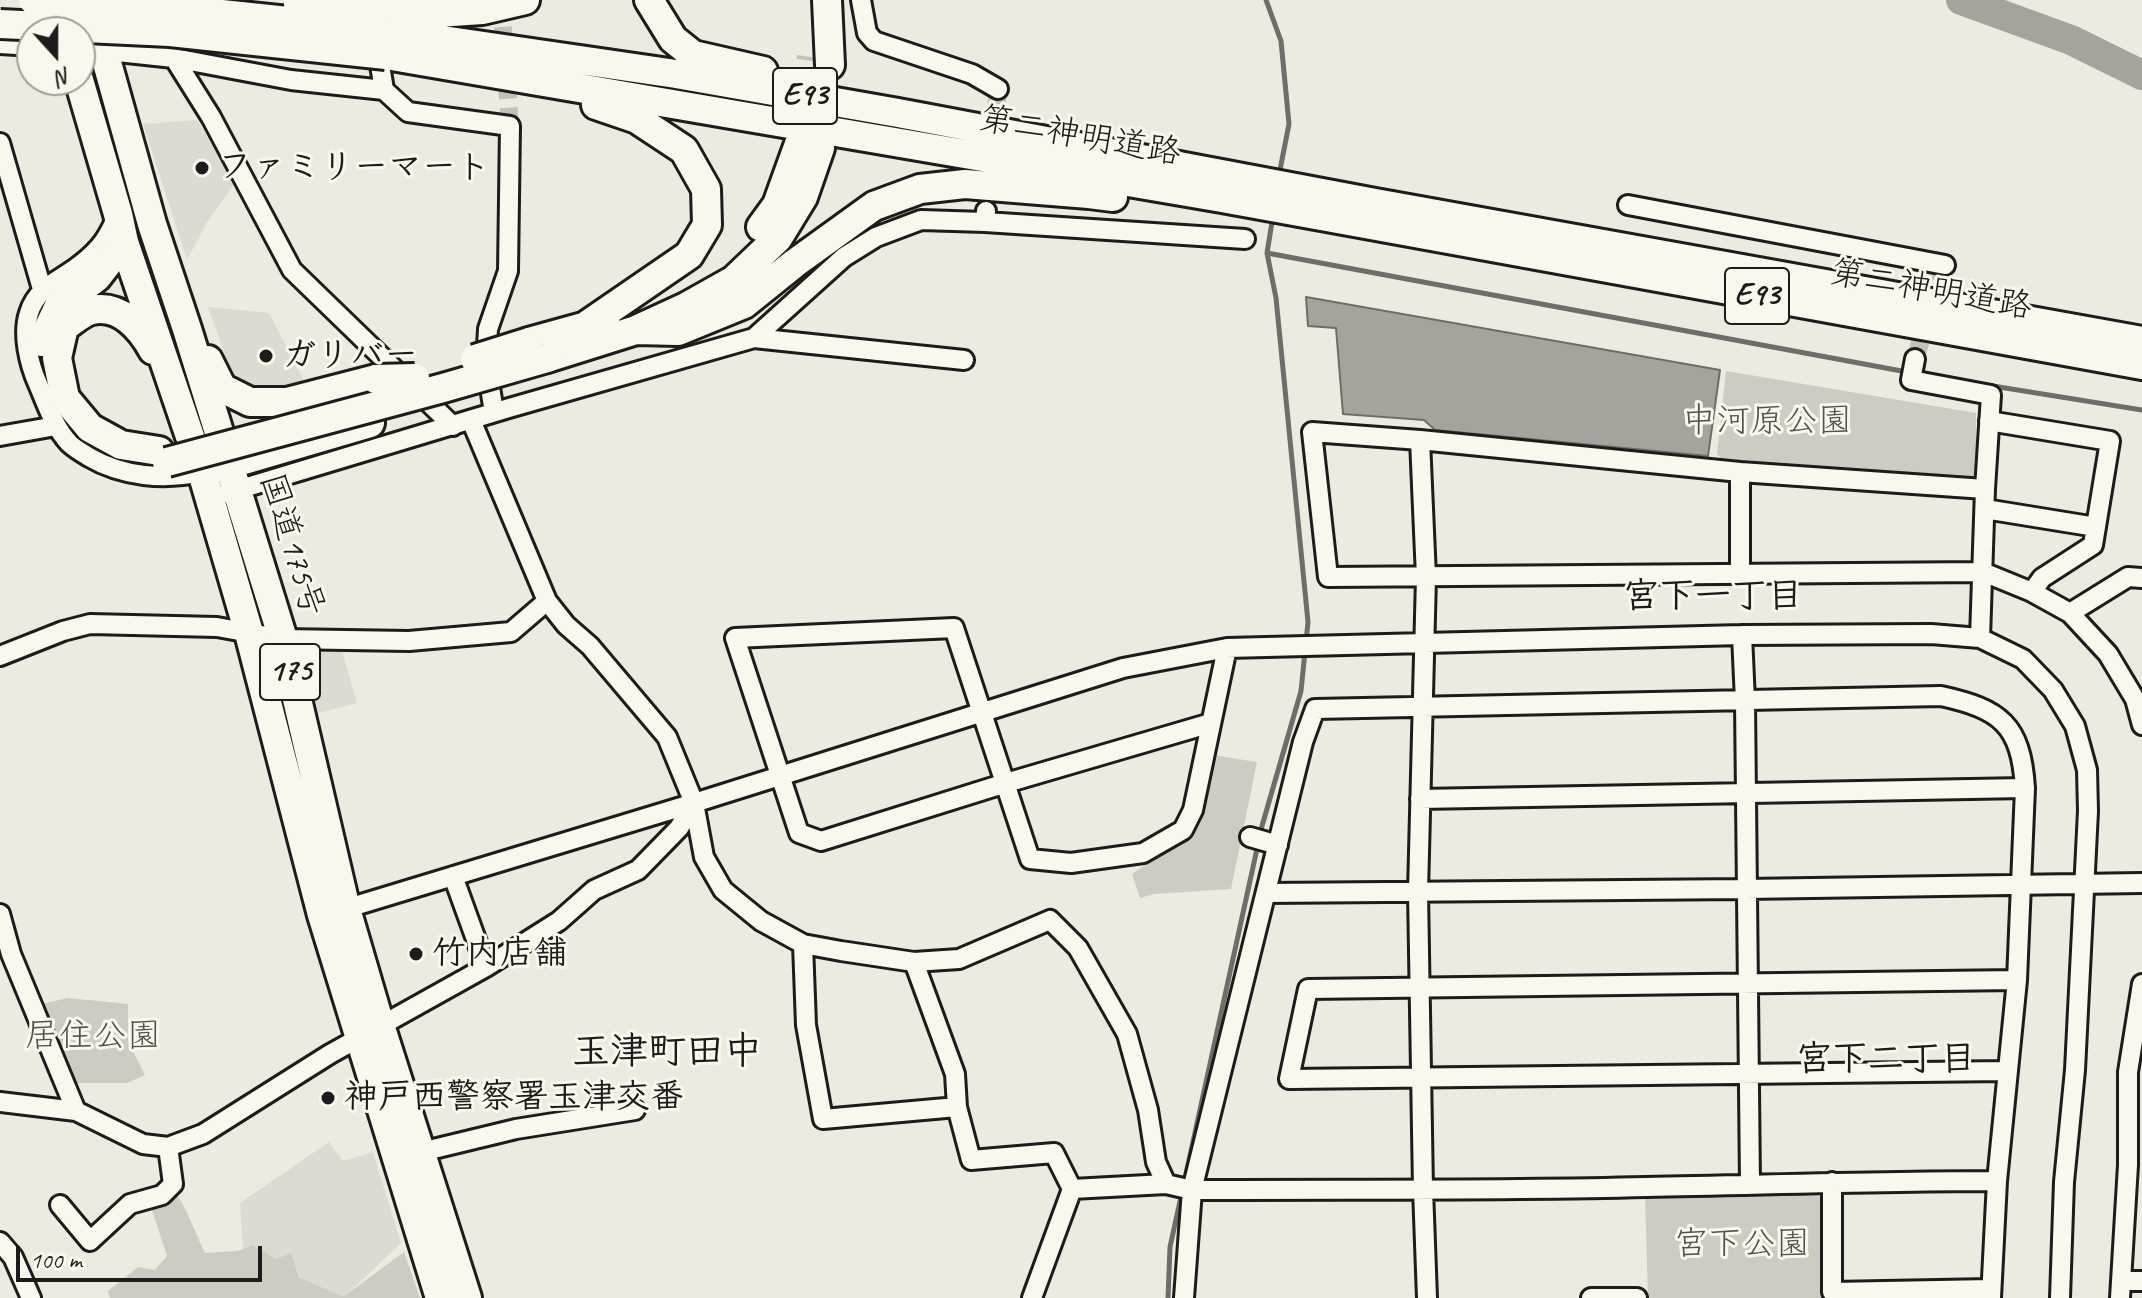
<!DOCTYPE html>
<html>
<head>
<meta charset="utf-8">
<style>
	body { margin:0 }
	#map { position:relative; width:2142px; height:1298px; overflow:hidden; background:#eeeadf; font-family:Caveat,sans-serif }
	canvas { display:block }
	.north { position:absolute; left:16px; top:16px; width:80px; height:80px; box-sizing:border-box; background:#fbf7ec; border:2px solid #a29f99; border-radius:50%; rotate:159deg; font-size:22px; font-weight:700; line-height:32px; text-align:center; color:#1c1c1c }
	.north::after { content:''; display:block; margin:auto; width:28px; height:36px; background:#1c1c1c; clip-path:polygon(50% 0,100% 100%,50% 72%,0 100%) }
	.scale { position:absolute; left:16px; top:1246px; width:246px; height:36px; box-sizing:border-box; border:4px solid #1c1c1c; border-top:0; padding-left:10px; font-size:24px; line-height:28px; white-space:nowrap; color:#1c1c1c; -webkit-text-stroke:6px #fbf7ec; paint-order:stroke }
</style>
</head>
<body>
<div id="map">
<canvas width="2142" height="1298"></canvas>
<div class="north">N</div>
<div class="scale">100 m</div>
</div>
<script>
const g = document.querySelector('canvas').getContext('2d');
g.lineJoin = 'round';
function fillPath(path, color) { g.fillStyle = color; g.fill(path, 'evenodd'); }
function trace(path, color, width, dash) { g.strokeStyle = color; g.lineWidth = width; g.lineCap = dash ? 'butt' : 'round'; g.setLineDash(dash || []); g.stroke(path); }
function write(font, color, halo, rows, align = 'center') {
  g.font = font + ' Caveat,"Klee One",sans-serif'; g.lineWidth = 6; g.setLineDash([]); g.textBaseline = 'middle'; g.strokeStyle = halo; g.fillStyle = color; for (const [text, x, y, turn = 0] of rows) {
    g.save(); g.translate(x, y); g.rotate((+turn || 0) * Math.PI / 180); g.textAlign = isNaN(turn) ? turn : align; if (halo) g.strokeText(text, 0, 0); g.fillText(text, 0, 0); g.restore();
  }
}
fillPath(new Path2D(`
	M197 120 235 183 206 224 187 260 143 124Z
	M208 307 269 313 304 381 278 388H256L243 382 230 369Z
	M300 644 341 647 357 703 318 713Z
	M329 1142 343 1161 373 1152 401 1243 343 1298 300 1277 290 1254 276 1259 253 1245 243 1249 240 1203Z`), '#dedad1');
fillPath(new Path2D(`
	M1726 371 1976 413 1977 478 1970 484 1726 463 1717 454Z
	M1212 755 1257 762 1231 889 1154 894 1140 898 1132 874 1197 828Z
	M68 998 128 1004V1041L145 1075 127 1083H73L41 1004Z
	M1814 1189 1825 1204 1826 1294 1822 1298H1648L1645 1195Z
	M177 1195C188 1211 196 1235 205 1253L238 1251 253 1245 276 1259 291 1253 299 1277 343 1297 404 1252 420 1298H110L108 1291 138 1267 155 1270 167 1256 150 1204Z`), '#ceccc2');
const water = new Path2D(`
	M1306 297 1720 370 1708 456 1435 430 1424 420 1343 414 1336 328 1308 326Z`);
fillPath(water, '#a6a39d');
trace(water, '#6f6d69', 2);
trace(new Path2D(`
	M1266 0 1281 41 1289 124 1279 175
	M1267 253 1907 372
	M1968 382 2142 410
	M1168 1298 1170 1247 1262 826 1301 691 1308 622 1276 298 1267 253 1273 216`), '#6f6d69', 5);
trace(new Path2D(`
	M1961 0 2071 40 2142 75`), '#a6a39d', 30);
trace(new Path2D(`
	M501 0 510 126
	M993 140 998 89
	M1915 359 1945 265`), '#c4c1b8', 18, [18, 9]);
trace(new Path2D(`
	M799 144 811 57`), '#c4c1b8', 28, [28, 14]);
const minor = new Path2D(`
	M861 0 867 33 874 41 972 74 998 89
	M0 44 32 46
	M80 48 174 58 291 80 384 90 377 46
	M174 58 211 117 292 270 453 426
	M384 90 408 112 510 126 508 271 488 329 486 363 494 412
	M0 143 42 289
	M1628 205 1945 265
	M117 216C108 238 100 249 81 264 62 280 37 286 29 313 22 334 29 364 38 384 47 405 54 427 69 443 75 449 83 453 89 457 123 477 164 480 202 472
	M985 222 1245 239
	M754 338 844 257 876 237 921 220 985 222 986 211
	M1915 359 1911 380 1991 395 1985 489 1980 638
	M471 420 547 601 566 625 590 646 667 737 694 803 704 857 723 890 761 921 803 944 841 951 914 962 959 959 1050 920 1078 948 1127 1034 1148 1110 1156 1162 1166 1184
	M1989 421 2110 441 2093 545 2042 578 2032 592
	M0 436 56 426
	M1420 440 1312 432 1328 577 1983 572 2032 592 2070 613 2108 654 2135 699 2142 725
	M1740 472 1985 489
	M227 493 509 408 754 338 964 360
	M1985 509 2096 527
	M2070 613 2128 577 2142 578
	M1742 635 1745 701 1750 1184
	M0 656 63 631 90 624 217 627 283 639 409 641 511 632 547 601
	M1211 723 1006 783 821 841 799 833 735 638 954 628 1030 859 1071 863 1143 853 1183 830 1193 810 1227 648
	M1420 799 2025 788
	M1250 837 1278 845
	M453 876 486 967
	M1266 893 1746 889 2142 883
	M338 911 694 803 1123 668 1227 648 1742 635 1931 634 1980 638 2023 659 2053 690 2075 726 2087 770 2088 811 2075 1070 2064 1182 2060 1298
	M0 914 11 954 76 1111
	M803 944 806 1025 823 1119 957 1107
	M914 962 955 1074 957 1107 971 1160 1054 1153 1072 1189
	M2007 1071 1289 1079 1308 989 2017 980
	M0 1102 76 1111 143 1144 168 1147 203 1134 330 1054 486 967 559 921 594 890 638 870 679 828 694 803
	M421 1152 516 1129 635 1110
	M1832 1182V1292L1991 1289
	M60 1205 90 1241 130 1204 162 1195 173 1184 168 1147
	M0 1242 13 1257 31 1298
	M2121 1281H2142
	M1032 1298 1072 1189 1166 1184 1192 1190C1343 1189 1495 1191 1646 1187 1763 1185 1880 1181 1997 1181
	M1184 1298 1192 1190 1303 742 1315 709 1941 696C2000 709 2021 724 2025 788L2017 980 1997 1181 1991 1298
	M1427 1298 1423 1189 1418 892 1426 577 1420 440 1740 472V573
	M1591 1298H1637
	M2120 1298 2128 1165V1072L2142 984`);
const highway = new Path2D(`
	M649 0 673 39 693 55 763 71
	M827 0 830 65
	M91 5 152 224 187 329 283 639 346 909 380 1025 467 1298
	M378 9 437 13 482 10 525 0
	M381 31 676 74 898 113 1375 203 2142 341
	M386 55 1222 198 2142 365
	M79 80 118 214 124 242 202 472 249 633 322 915 440 1298
	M761 227 777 205 799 144
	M587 325 689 255 707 225 706 189 684 150 637 119 596 105
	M636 330 678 331 744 304 795 263 874 206 920 189 965 184 1089 194 1113 197
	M42 342 59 306 97 277 124 242
	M529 342 605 321
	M153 350C141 328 120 304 92 310 82 312 72 322 64 327L57 358 65 398 90 428 121 445 159 451
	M547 358 636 330 686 307 734 280 778 238 803 197 820 148
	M208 360 222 388 250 402H287L376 379
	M213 469 370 423`);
trace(minor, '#1c1c1c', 24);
trace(highway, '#1c1c1c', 34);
trace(minor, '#fbf7ec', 18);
trace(highway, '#fbf7ec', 28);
const highwayBridge = new Path2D(`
	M33 0C149 4 266 19 381 31
	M298 4 378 9
	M0 24 170 32 386 55
	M475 359 529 342
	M376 379 415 378
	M167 462 443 388 547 358`);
trace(highwayBridge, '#1c1c1c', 34, []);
trace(highwayBridge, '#fbf7ec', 28);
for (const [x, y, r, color] of [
	[202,168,8,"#1c1c1c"],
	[266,356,8,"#1c1c1c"],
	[416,954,8,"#1c1c1c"],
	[328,1098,8,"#1c1c1c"]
]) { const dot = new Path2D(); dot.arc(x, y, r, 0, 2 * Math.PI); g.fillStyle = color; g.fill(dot); trace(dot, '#fbf7ec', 3); }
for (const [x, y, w] of [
	[805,96,64],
	[1757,296,64],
	[290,672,60]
]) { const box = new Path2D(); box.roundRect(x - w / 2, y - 28, w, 56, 6); g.fillStyle = '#fbf7ec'; g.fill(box); trace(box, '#1c1c1c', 2); }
write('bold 32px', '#1c1c1c', null, [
	["E93",805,96],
	["E93",1757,296],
	["175",290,672]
]);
write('34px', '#1c1c1c', '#fbf7ec', [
	["第二神明道路",1080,137,10],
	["第二神明道路",1931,291,10],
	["国道175号",291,545,73]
]);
write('bold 34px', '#1c1c1c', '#fbf7ec', [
	["ファミリーマート",218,168],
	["ガリバー",282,356],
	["竹内店舗",432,954],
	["神戸西警察署玉津交番",344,1098]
], 'left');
write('34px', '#51514e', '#fbf7ec', [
	["中河原公園",1767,422],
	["居住公園",93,1037],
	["宮下公園",1742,1245]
]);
write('bold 36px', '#1c1c1c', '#fbf7ec', [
	["宮下一丁目",1713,598],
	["宮下二丁目",1886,1061]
]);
write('bold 38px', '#1c1c1c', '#fbf7ec', [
	["玉津町田中",667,1053]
]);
</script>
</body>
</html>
